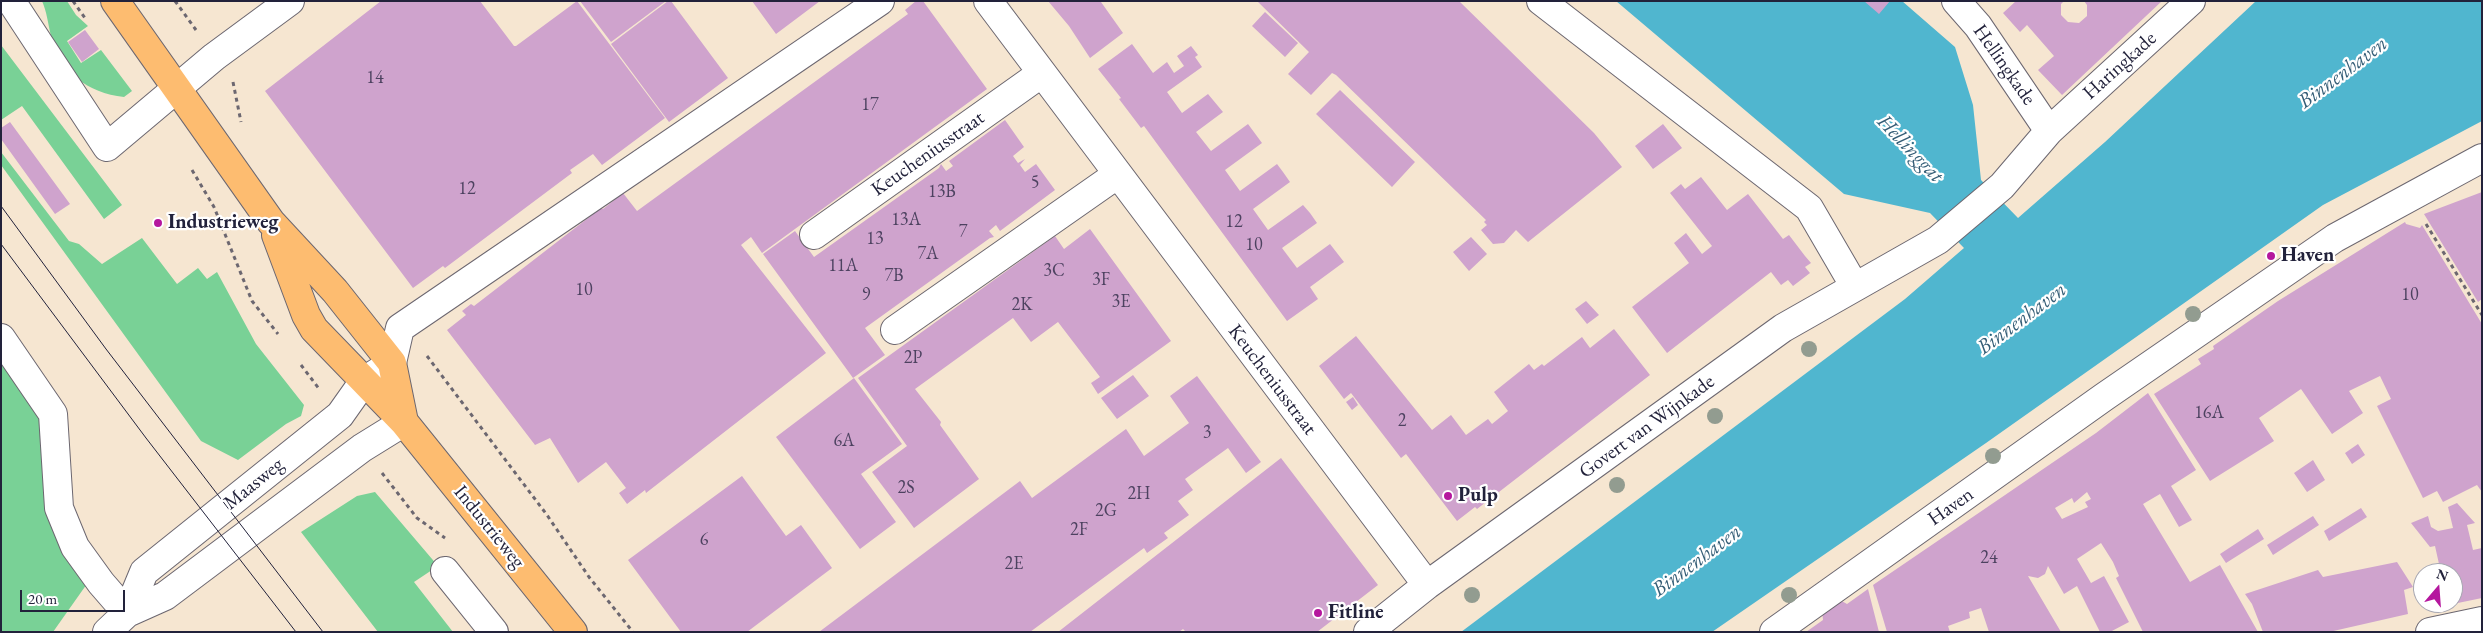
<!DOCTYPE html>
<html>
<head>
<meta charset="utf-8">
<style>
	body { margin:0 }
	#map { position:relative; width:2483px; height:633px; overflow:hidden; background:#f6e6d1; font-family:"EB Garamond",serif }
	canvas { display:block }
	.frame { position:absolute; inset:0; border:2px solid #22223b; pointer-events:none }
	.north { position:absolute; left:2413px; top:563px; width:50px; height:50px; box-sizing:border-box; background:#fff; border:1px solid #a7a7b1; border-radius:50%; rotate:18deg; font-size:14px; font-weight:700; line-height:20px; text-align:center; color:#22223b }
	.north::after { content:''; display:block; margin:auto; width:18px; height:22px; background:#b5179e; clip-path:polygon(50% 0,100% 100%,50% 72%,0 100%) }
	.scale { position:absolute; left:20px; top:590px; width:105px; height:22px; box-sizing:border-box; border:2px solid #22223b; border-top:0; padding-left:6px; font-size:15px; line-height:18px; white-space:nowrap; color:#22223b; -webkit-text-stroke:4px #fff; paint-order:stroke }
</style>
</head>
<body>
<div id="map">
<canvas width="2483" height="633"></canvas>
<div class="frame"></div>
<div class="north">N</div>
<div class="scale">20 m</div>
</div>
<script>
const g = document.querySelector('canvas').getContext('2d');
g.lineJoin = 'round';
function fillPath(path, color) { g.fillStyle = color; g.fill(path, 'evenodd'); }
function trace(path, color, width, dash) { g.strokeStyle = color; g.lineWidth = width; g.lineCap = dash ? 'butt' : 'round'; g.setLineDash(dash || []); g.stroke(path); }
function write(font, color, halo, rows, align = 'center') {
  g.font = font + ' "EB Garamond",serif'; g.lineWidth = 4.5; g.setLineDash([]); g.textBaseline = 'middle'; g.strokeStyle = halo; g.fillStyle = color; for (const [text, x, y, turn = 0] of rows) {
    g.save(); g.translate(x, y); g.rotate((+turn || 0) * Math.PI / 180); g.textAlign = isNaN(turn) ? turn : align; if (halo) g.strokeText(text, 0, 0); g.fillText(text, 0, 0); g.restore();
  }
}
fillPath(new Path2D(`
	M42 1H67L76 15 88 26 67 41 81 63 101 50 132 91 124 97C87 93 61 72 51 36 48 24 47 12 42 1Z
	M1 45 122 205 104 219 22 106 1 120Z
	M1 152 69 241 79 244 102 264 142 238 177 284 198 268 207 279 217 272 256 344 304 405 301 416 286 424 238 460 201 441 1 165Z
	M1 350 34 395 89 581 53 632H1Z
	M375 492 438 566 414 582 453 632H378L301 532 357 496Z`), '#79d196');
fillPath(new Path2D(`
	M1616 1H1902L1955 47 1973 105 1981 180 2018 218 2105 142 2256 1H2482V121L2323 205 1986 443 1712 632H1461L1905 299 1964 248 1930 213 1844 194Z`), '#50b6cf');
fillPath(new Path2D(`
	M381 1H480L514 46H516L577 1 665 118 602 165 593 154 570 170 572 173 445 268 443 266 413 288 265 91Z
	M580 1H666L611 42Z
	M668 1H671L728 78 669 122 611 44Z
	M752 1H820L776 34Z
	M916 1H923L987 89 762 253 751 237 741 245 826 353 646 493 645 490 627 504 619 493 626 488 606 462 578 483 550 438 535 445 447 330 466 315 462 311 471 304 474 306 601 208 603 209 623 193 637 211 908 14 905 10Z
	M1048 1H1103L1101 2 1123 33 1090 58 1069 26Z
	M1257 1H1459L1594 133 1622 167 1528 242 1516 230 1504 243 1493 244 1481 230 1487 225 1484 222 1486 220 1336 75 1332 73 1311 95 1288 74 1309 52Z
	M1864 1H1890L1879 14Z
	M2016 1H2064L2061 4V15L2068 22 2079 23 2087 16V5L2084 1H2162L2062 95 2038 70 2054 56 2027 25 2020 32 2003 13Z
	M1265 12 1298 43 1285 57 1252 26Z
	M85 30 99 49 82 62 68 42Z
	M1132 44 1153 73 1167 62 1174 73 1184 66 1177 56 1191 46 1198 55 1195 57 1202 67 1167 92 1182 113 1208 94 1223 112 1196 132 1211 151 1248 124 1262 143 1225 170 1240 191 1277 164 1283 172 1290 182 1253 209 1268 230 1303 205 1310 213 1317 223 1282 248 1297 268 1330 244 1344 262 1310 287 1318 299 1287 321 1144 126 1141 128 1119 99 1121 98 1098 69Z
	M1340 90 1415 162 1392 187 1316 114Z
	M1005 120 1024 147 1013 156 1018 163 1025 159 1020 165 1025 172 1036 164 1055 190 1000 231 996 225 989 231 994 237 990 238 865 328 885 355 853 378 763 254 795 231 814 257 939 168 941 164 946 171 953 166 949 161Z
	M10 122 70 204 55 214 1 139V128Z
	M1663 124 1682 148 1653 169 1635 146Z
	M1701 177 1727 210 1748 194 1783 239 1789 235 1805 256 1811 263 1805 267 1810 273 1793 286 1788 280 1781 285 1771 272 1667 353 1632 307 1689 263 1674 243 1686 233 1702 254 1712 246 1670 193 1681 184 1685 189Z
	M2482 192V299L2478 302 2424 214Z
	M2405 222 2406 224 2420 228 2422 225 2482 324V492L2477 485 2443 502 2437 491 2423 498 2377 406 2391 399 2380 376 2349 391 2363 413 2332 434 2301 389 2259 418 2274 441 2210 481 2154 394 2201 364 2198 359 2214 349 2213 346 2278 301Z
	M1090 229 1171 341 1098 394 1091 383 1100 377 1058 322 1031 342 1013 318 915 389 941 422 940 425 979 479 914 528 872 472 907 446 858 378 1055 236 1064 249Z
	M1471 237 1487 254 1469 271 1453 252Z
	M1586 301 1599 315 1587 324 1575 309Z
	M1614 329 1650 375 1477 509 1475 507 1457 521 1406 454 1401 458 1351 393 1344 399 1319 366 1356 336 1432 430 1451 415 1466 435 1488 419 1492 424 1508 411 1494 392 1529 364 1534 370 1542 364 1544 366 1582 337 1590 348Z
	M1133 375 1149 396 1117 419 1101 398Z
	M1197 376 1261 462 1246 473 1228 448 1185 479 1193 490 1178 501 1189 515 1164 533 1168 538 1147 553 1144 548 1030 632H819L1020 481 1032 498 1126 429 1144 456 1189 423 1170 396Z
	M854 378 902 444 861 474 896 522 860 549 776 437Z
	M2148 393 2196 470 2171 486 2192 520 2179 527 2160 494 2143 504 2190 582 2220 565 2258 632H2143L2116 578 2119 576 2113 562 2101 543 2077 559 2091 583 2104 576 2129 622 2110 632H2100L2077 586 2064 594 2048 566 2045 574 2038 578 2028 576 2061 632H1989L1981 608 1969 612 1970 618 1948 626 1950 632H1887L1873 585 2096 433ZM2087 492 2091 499 2085 502 2088 507 2062 519 2055 508 2072 498 2074 503Z
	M1353 397 1358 405 1352 410 1346 402Z
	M2358 444 2365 455 2352 464 2345 453Z
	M1281 458 1378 585 1317 632H1186L1183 629 1179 632H1058Z
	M2313 460 2325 480 2307 492 2294 473Z
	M742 476 786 536 801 525 832 568 747 632H681L628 560Z
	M2457 503 2475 523 2467 525 2473 550 2482 548V598L2453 604V573H2441L2435 546 2430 547 2411 523 2428 516 2431 527 2438 531 2453 528 2448 507Z
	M2361 508 2367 517 2329 541 2324 531Z
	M2313 516 2319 525 2273 555 2267 545Z
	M2258 529 2264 539 2226 563 2220 554Z
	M2397 562 2413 587 2404 590 2408 614 2329 632H2263L2252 604 2245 594 2318 570 2323 577Z
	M1868 589 1879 632H1806L1823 620 1822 610 1838 599 1847 604Z`), '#cfa3cd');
const minor = new Path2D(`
	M11 1 107 147 214 57 290 1
	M988 1 1427 585
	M1541 1 1809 208 1855 287
	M1956 1 1978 26 2049 131
	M814 235 1042 73
	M895 330 1118 174
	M1 338 53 414 59 508 75 547 101 583 127 613
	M445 571 494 632
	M127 613 144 572 340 415 364 381 392 363 400 328 880 1
	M107 632 127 613 165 596 362 448 404 422
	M1368 632 1427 585 1783 328 1938 240 2002 186 2049 131 2191 1
	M1774 632 2104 397 2335 238 2482 158
	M2430 632 2482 621`);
const major = new Path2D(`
	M115 1 271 222 335 291 392 363 404 422
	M276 235 306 315 314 329 404 422 573 632`);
trace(minor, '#6c6770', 30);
trace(major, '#6c6770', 30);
trace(new Path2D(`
	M73 1 85 18
	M175 1 196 30
	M233 82 241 122
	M192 170 214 207 252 301 278 334
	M2426 224 2482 315
	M427 356 547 515 589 577 633 632
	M301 365 320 390
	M382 473 417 518 445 538`), '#6c6770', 3, [4, 4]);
trace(minor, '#fff', 28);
trace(major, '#fdbc70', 28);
trace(new Path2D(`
	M1 206 106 349 323 632
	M1 244 146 438 296 632`), '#22223b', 1);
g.fillStyle = '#929c90';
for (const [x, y] of [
	[2193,314],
	[1809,349],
	[1715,416],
	[1993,456],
	[1617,485],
	[1472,595],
	[1789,595]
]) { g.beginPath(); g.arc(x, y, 8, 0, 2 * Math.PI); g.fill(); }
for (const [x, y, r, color] of [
	[158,223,5,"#b5179e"],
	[2271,256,5,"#b5179e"],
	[1448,496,5,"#b5179e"],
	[1318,613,5,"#b5179e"]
]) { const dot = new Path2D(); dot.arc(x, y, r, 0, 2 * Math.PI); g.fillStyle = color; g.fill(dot); trace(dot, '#fff', 2); }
write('18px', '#4d4260', null, [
	["14",375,78],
	["17",870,105],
	["5",1035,183],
	["12",467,189],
	["13B",942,192],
	["13A",906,220],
	["12",1234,222],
	["7",963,232],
	["13",875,239],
	["10",1254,245],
	["7A",928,254],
	["11A",843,266],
	["3C",1054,271],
	["7B",894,276],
	["3F",1101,280],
	["10",584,290],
	["9",866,295],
	["10",2410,295],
	["3E",1121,302],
	["2K",1022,305],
	["2P",913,358],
	["16A",2209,413],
	["2",1402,421],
	["3",1207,433],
	["6A",844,441],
	["2S",906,488],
	["2H",1139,494],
	["2G",1106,511],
	["2F",1079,530],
	["6",704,540],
	["24",1989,558],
	["2E",1014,564]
]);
write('20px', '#22223b', '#fff', [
	["Hellingkade",2004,65,55],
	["Haringkade",2120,66,-42],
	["Keucheniusstraat",928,154,-35],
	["Keucheniusstraat",1272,380,53],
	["Govert van Wijnkade",1647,427,-36],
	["Maasweg",254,484,-39],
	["Haven",1951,507,-35],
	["Industrieweg",489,527,51]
]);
write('bold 20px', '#22223b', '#fff', [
	["Industrieweg",168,223],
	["Haven",2281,256],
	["Pulp",1458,496],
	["Fitline",1328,613]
], 'left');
write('italic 21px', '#345d76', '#fff', [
	["Binnenhaven",2343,73,-37],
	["Hellinggat",1910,149,46],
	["Binnenhaven",2022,319,-37],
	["Binnenhaven",1697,561,-37]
]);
</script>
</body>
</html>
